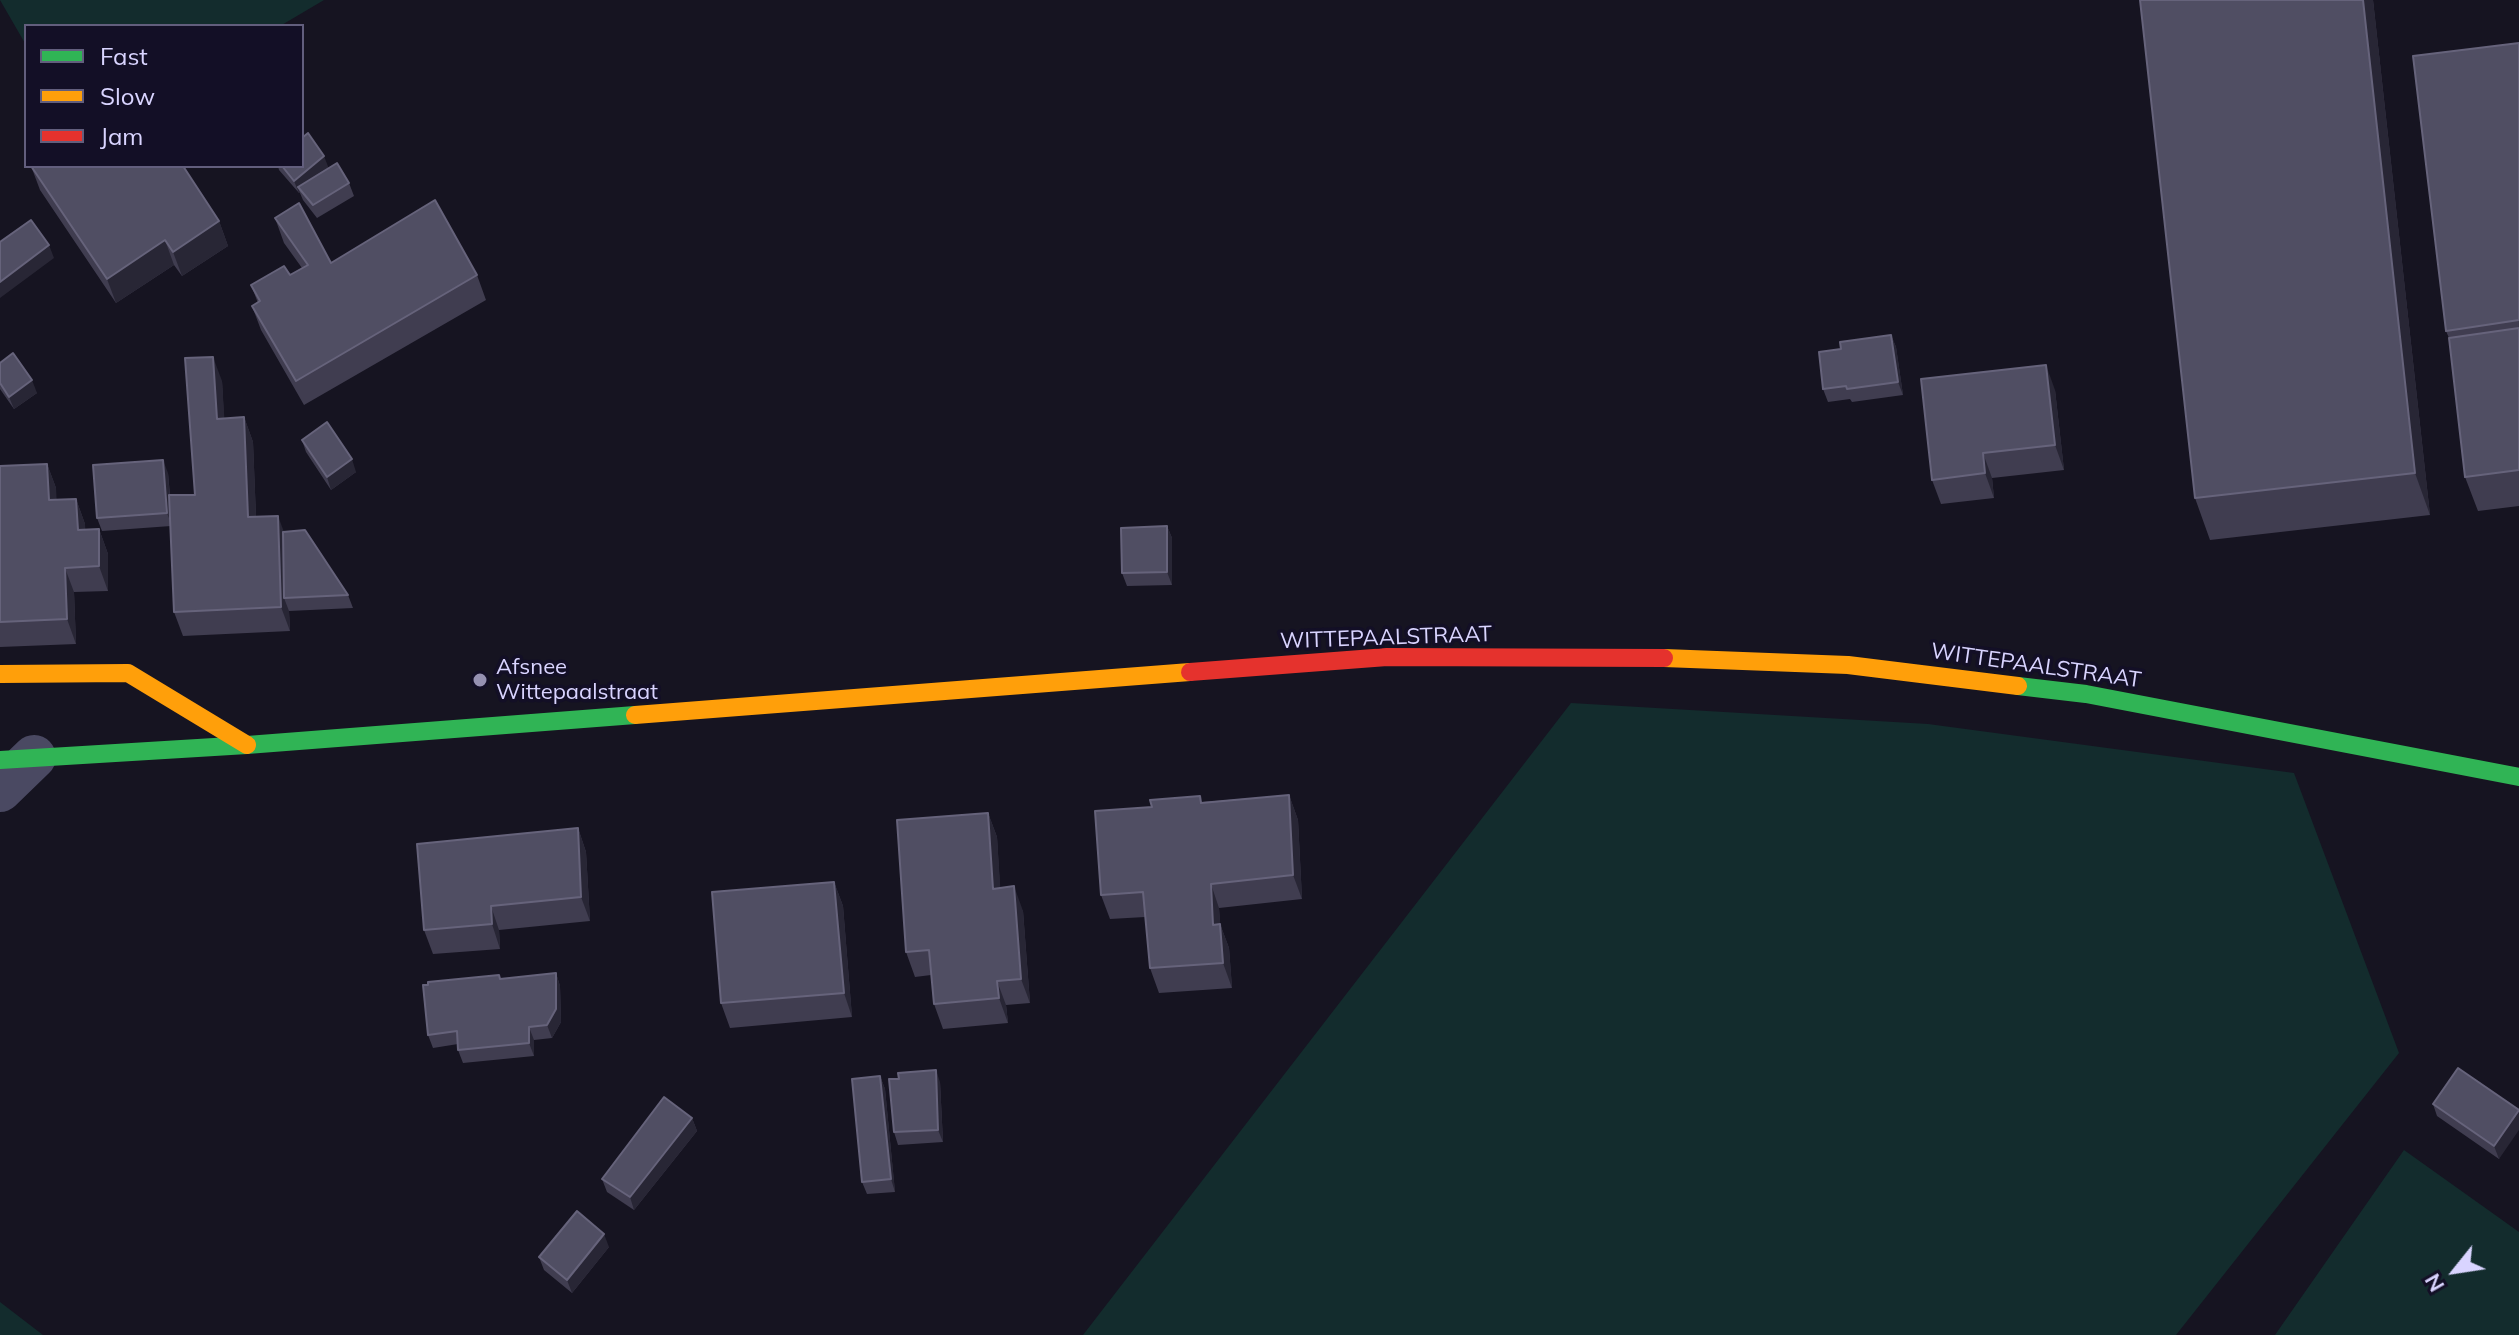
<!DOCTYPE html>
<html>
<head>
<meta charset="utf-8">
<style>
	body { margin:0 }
	#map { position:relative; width:2519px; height:1335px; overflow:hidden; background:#161421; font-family:Mulish,sans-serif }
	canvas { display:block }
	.legend { position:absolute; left:24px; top:24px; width:280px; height:144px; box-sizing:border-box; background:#130f26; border:2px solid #625e7d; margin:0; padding:10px 14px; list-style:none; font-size:24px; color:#d9d4ff }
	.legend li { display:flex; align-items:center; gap:16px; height:40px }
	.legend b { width:40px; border:2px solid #625e7d }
	.north { position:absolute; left:2415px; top:1231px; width:80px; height:80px; -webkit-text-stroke:6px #130f26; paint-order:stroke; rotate:240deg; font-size:22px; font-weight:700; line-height:32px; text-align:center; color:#d9d4ff }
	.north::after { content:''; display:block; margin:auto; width:28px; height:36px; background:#d9d4ff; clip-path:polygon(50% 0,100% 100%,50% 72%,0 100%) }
</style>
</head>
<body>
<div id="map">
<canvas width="2519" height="1335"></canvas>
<ul class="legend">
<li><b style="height:10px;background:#30b455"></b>Fast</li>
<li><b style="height:10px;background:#ff9f0a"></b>Slow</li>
<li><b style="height:10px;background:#e5322d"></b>Jam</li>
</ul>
<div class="north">N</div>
</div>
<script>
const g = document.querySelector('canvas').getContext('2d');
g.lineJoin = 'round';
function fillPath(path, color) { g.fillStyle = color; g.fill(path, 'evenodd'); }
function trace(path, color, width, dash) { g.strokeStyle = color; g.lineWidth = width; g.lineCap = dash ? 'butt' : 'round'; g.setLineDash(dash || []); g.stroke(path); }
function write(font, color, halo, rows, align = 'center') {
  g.font = font + ' Mulish,sans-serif'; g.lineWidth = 7; g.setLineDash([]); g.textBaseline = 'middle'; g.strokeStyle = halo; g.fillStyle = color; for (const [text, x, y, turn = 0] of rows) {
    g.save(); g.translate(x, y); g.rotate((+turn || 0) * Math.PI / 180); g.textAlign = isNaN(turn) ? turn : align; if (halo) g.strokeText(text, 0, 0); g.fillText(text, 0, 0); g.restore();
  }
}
fillPath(new Path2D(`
	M0 0H324L280 26H26V45Z
	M1571 703 1928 724 2294 773 2399 1053 2176 1335H1083Z
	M2404 1150 2519 1232V1335H2275Z
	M0 1302 43 1335H0Z`), '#132c2d');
trace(new Path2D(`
	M0 790 34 757`), '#4a4962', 44);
trace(new Path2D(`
	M2018 686 2086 694 2519 777
	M0 760 247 745 635 715`), '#30b455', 18);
trace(new Path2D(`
	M1664 658 1848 665 2018 686
	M0 674 128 673 247 745
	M635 715 1190 672`), '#ff9f0a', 18);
trace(new Path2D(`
	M1190 672 1387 657 1664 658`), '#e5322d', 18);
fillPath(new Path2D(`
	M2373 0 2430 515 2210 540 2195 498Z
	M2519 43V506L2478 511 2465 477 2449 338 2446 331Z
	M31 166 219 221 228 246 182 276 174 265 116 303 40 190Z
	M278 166 329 168 349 183 354 196 317 218 303 200 300 193H299L279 170Z
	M275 218 331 263 477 275 486 300 304 405 261 330 252 306 258 303 251 285 290 275 302 268 284 243Z
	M1891 335 1896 347 1903 395 1852 402 1850 399 1828 402 1823 389 1841 349Z
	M0 363 37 393 14 409 0 389Z
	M222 381 224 419 244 417 253 442 256 517 284 532 348 595 353 608 289 611 290 631 183 636 174 612 171 526 102 531 97 518 168 473 170 495H195Z
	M2055 390 2064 470 1992 478 1994 498 1941 504 1932 480Z
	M302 440 356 472 331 490 306 452Z
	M47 464 56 488V500L76 499 85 524V530L99 529 108 554V591L74 592 76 644 0 647V466Z
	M1167 526 1172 538V585L1127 586 1122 573Z
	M1289 795 1298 820 1302 899 1219 908 1220 924 1229 948 1232 988 1159 993 1150 968 1145 917 1110 919 1101 895 1202 802Z
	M988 813 997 837 1000 888 1023 911 1030 1003 1006 1005 1008 1023 943 1029 934 1004 931 975 915 977 906 952Z
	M578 828 586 852 590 921 499 930 500 949 433 954 424 930Z
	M834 882 843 906 852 1017 730 1028 721 1003Z
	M556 973 560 986 561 1022 552 1038 534 1040V1056L463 1063 458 1050V1044L433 1048 428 1035 500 979Z
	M880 1076 885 1089 895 1192 867 1194 862 1182Z
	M940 1082 943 1142 898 1145 894 1132Z
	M2433 1104 2519 1110 2499 1159 2437 1116Z
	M692 1118 697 1131 634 1210 607 1192 602 1179Z
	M609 1247 572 1293 544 1270 539 1257Z`), '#403d50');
fillPath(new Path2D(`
	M2363 0H2373L2430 515 2415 473Z
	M324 156 329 169 298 187 300 193H299L294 181Z
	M219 221 228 246 182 276 173 252Z
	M165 240 174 265 116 303 107 279Z
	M49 245 54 258 0 298V282Z
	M1891 335 1896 347 1903 395 1898 382Z
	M213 357 222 381 226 444 217 419Z
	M2046 365 2055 390 2064 470 2055 445Z
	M32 380 37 393 14 409 9 397Z
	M244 417 253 442 257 542 248 517Z
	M1983 453 1992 478 1994 498 1985 473Z
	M352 459 356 472 331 490 327 477Z
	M163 460 168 473 172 526 167 513Z
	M47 464 56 488 58 525 49 500Z
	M76 499 85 524 87 554 78 530Z
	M278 516 287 540 284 598 289 611 290 631 281 607Z
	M1167 526 1172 538V585L1167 572Z
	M99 529 108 554V591L99 566Z
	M65 568 74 592 76 644 67 619Z
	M1289 795 1298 820 1302 899 1293 875Z
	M988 813 997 837 1002 914 993 889Z
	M578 828 586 852 590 921 581 897Z
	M834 882 843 906 852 1017 844 993Z
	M1211 884 1219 908 1222 950 1213 925Z
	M1014 886 1023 911 1030 1003 1021 979Z
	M491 906 499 930 500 949 492 924Z
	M1220 924 1229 948 1232 988 1223 963Z
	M556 973 560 986 561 1022 552 1038 547 1025Z
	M997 981 1006 1005 1008 1023 999 998Z
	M529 1027 534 1040V1056L529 1043Z
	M936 1070 940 1082 943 1142 938 1130Z
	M880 1076 885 1089 895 1192 891 1179Z
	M2519 1111V1130L2499 1159 2494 1146Z
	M692 1118 697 1131 634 1210 630 1197Z
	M604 1234 609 1247 572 1293 567 1280Z`), '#282635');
const building = new Path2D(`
	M2140 0H2363L2415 473 2195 498Z
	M2519 43V320L2446 331 2413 56Z
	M308 133 324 156 294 181 282 166H302V138Z
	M337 163 349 183 313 205 298 187Z
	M31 166H183L219 221 173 252 165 240 107 279Z
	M435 200 477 275 296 381 252 306 260 301 251 285 284 266 290 275 308 265 275 218 299 203 331 263Z
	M31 220 49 245 0 282V242Z
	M2519 328V470L2465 477 2449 338Z
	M1891 335 1898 382 1847 389 1846 386 1823 389 1819 352 1841 349 1840 342Z
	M13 353 32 380 9 397 0 383V363Z
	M213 357 217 419 244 417 248 517 278 516 281 607 174 612 169 495H195L185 358Z
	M2046 365 2055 445 1983 453 1985 473 1932 480 1921 379Z
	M327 422 352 459 327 477 302 440Z
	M163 460 167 513 97 518 93 465Z
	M47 464 49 500 76 499 78 530 99 529V566L65 568 67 619 0 622V466Z
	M1167 526V572L1122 573 1121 528Z
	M305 530 348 595 284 598 283 532Z
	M1289 795 1293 875 1211 884 1213 925 1220 924 1223 963 1150 968 1143 892 1101 895 1095 811 1152 807 1150 800 1200 796 1201 803Z
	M988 813 993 889 1014 886 1021 979 997 981 999 998 934 1004 929 950 906 952 897 820Z
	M578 828 581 897 491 906 492 924 424 930 417 844Z
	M834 882 844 993 721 1003 712 892Z
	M556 973V1009L547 1025 529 1027V1043L458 1050 457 1031 428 1035 423 985H428V982L499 975 500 979Z
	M2458 1068 2519 1110 2494 1146 2433 1104Z
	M936 1070 938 1130 894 1132 889 1079H899L898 1073Z
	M880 1076 891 1179 862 1182 852 1079Z
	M664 1097 692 1118 630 1197 602 1179Z
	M577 1211 604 1234 567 1280 539 1257Z`);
fillPath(building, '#504e63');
trace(building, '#66637b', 2);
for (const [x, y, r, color] of [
	[480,680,8,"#9591b1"]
]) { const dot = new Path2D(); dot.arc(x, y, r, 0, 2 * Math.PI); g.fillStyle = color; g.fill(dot); trace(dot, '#130f26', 3); }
write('22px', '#d9d4ff', '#130f26', [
	["WITTEPAALSTRAAT",1386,638,-2],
	["WITTEPAALSTRAAT",2036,666,8]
]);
write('22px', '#d9d4ff', '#130f26', [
	["Afsnee",496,667],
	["Wittepaalstraat",496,692]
], 'left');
</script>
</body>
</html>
